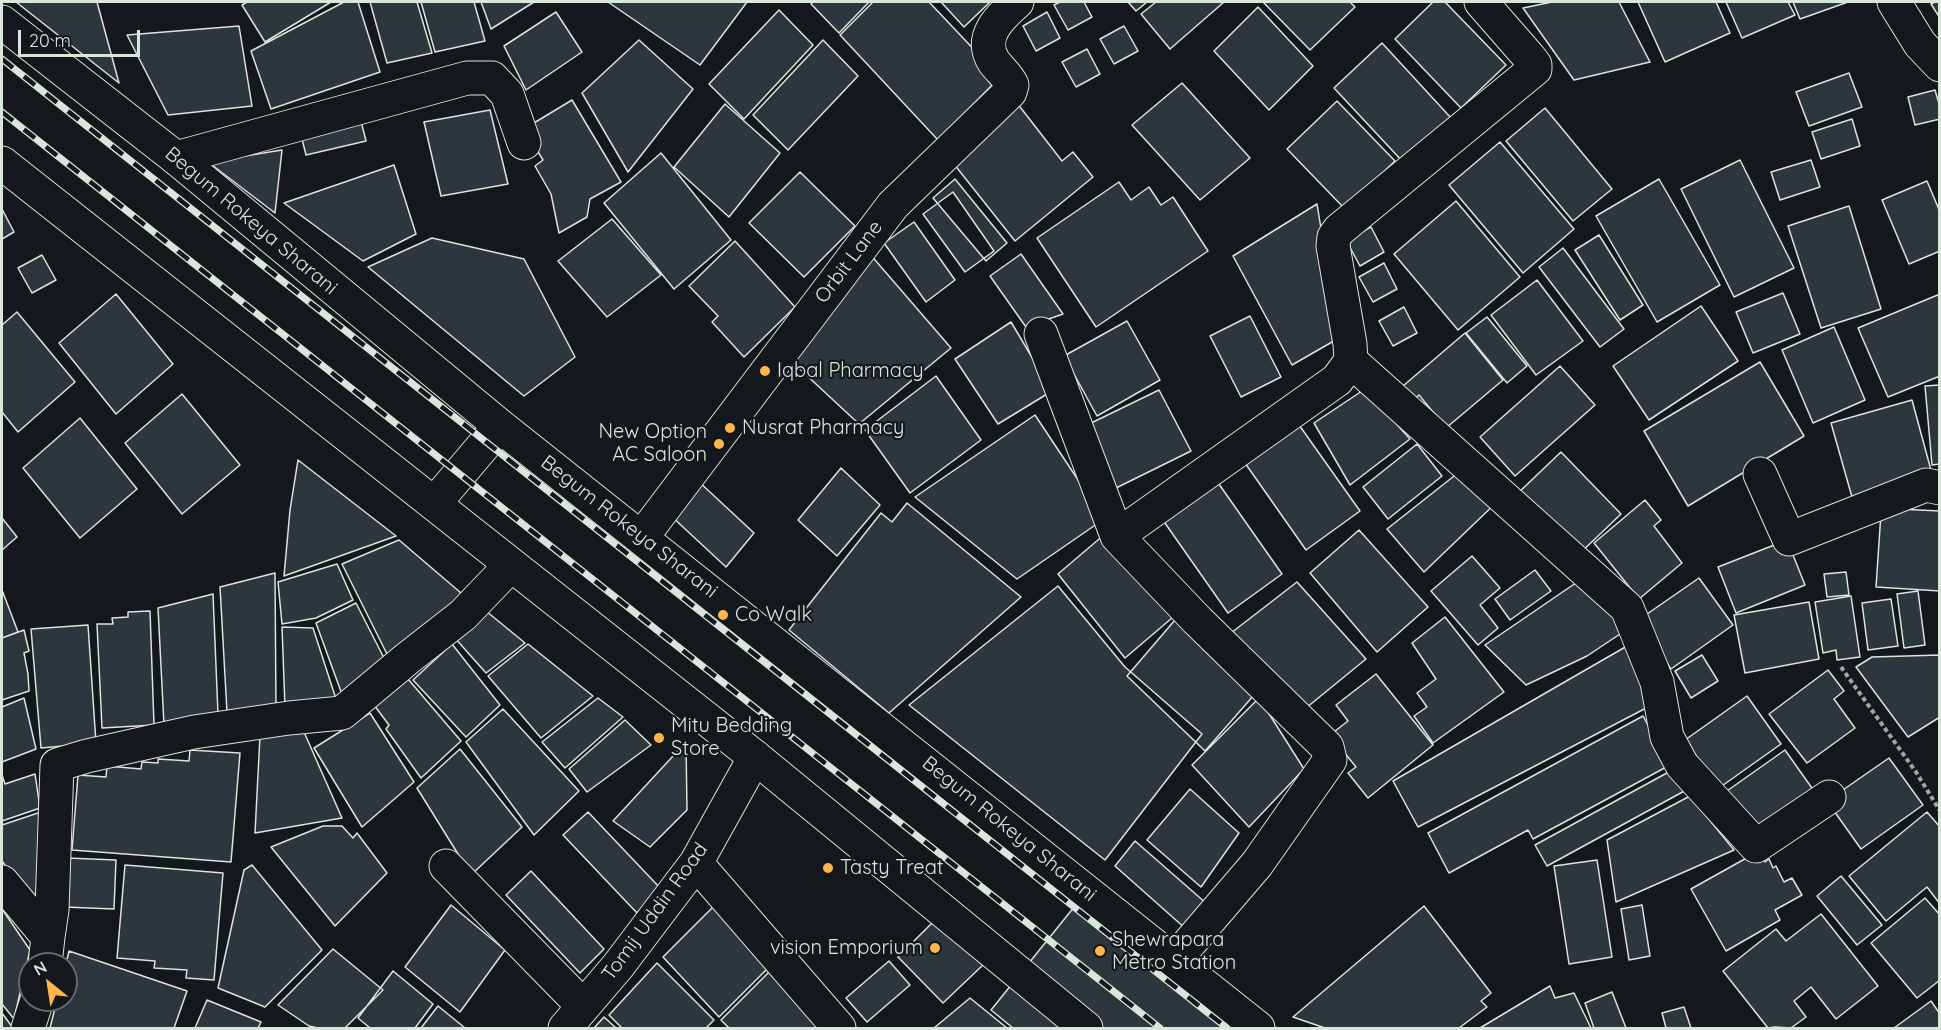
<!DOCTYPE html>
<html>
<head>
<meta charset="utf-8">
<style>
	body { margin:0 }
	#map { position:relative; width:1941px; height:1030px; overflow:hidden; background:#14181c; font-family:Quicksand,sans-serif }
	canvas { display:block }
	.frame { position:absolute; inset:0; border:3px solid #d8e6dc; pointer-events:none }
	.north { position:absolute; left:18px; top:952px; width:60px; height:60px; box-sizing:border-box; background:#14181c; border:2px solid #626a69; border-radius:50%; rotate:330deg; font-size:16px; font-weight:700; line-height:24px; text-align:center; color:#d8e6dc }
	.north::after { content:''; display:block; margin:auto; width:21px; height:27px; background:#ffb74d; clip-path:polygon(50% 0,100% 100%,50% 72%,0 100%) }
	.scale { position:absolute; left:18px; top:30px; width:122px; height:27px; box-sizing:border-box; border:3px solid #d8e6dc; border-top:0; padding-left:8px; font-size:18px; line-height:21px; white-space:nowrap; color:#d8e6dc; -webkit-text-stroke:4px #14181c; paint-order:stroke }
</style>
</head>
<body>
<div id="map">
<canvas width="1941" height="1030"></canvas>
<div class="frame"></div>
<div class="north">N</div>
<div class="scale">20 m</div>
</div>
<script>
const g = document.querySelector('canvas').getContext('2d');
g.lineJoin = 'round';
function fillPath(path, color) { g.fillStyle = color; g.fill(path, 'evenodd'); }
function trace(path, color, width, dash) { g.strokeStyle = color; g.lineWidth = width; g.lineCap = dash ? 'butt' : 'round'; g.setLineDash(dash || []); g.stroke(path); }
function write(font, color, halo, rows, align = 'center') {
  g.font = font + ' Quicksand,sans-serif'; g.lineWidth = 4.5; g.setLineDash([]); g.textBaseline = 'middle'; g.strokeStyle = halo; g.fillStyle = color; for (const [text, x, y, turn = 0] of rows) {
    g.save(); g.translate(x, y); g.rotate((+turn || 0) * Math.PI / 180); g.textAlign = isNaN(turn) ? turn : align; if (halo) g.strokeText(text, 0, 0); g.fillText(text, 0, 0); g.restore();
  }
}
const building = new Path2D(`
	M16 2H97L119 83Z
	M247 2H331L265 42 242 5Z
	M344 2H358L380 72 271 109 251 51Z
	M370 2H417L432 53 387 63Z
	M421 2H474L485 41 435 52Z
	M481 2H534L491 29Z
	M608 2H747L700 65Z
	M813 2H869L839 33 811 4Z
	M873 2H929L1000 77 938 140 840 35Z
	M941 2H990L964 27Z
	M1060 2H1084L1092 17 1068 30 1054 5Z
	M1128 2H1147L1136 11Z
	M1156 2H1224L1170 49 1141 14Z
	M1263 2H1350L1355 7 1310 50Z
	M1433 2H1445L1506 65 1461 108 1395 39Z
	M1552 2H1619L1650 62 1574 80 1523 8Z
	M1638 2H1716L1730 33 1665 62Z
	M1726 2H1788L1795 15 1742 38Z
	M1793 2H1848L1800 19Z
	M1935 2H1940V18L1931 4Z
	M1258 7 1313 66 1269 110 1214 51Z
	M779 10 813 45 744 119 709 84Z
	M556 12 582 52 526 90 504 46Z
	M1047 12 1060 38 1036 51 1023 26Z
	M239 26 252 106 168 115 127 35Z
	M1124 26 1138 51 1114 64 1100 39Z
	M639 40 693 89 628 172 582 93Z
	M823 40 858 76 788 150 753 115Z
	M1382 43 1452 119 1404 163 1334 88Z
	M1087 49 1100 74 1076 87 1062 62Z
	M1849 73 1862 107 1809 126 1796 92Z
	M1182 83 1250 158 1200 200 1132 125Z
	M1935 90 1940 107V119L1915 125 1908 97Z
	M572 100 621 182 590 199 587 217 559 233 551 194 535 166 543 160 524 129Z
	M1337 101 1395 161 1345 209 1287 149Z
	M1017 103 1062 161 1073 152 1093 177 1015 241 950 159Z
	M725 104 780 153 729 217 674 167Z
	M1545 108 1612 189 1573 221 1506 141Z
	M490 110 508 184 441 196 424 122Z
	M1852 119 1860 146 1821 159 1812 132Z
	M361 121 366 141 306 155 301 135Z
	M1500 142 1574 229 1523 273 1449 185Z
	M282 150 275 213 208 162Z
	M661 153 731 240 674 289 604 203Z
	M1740 160 1794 268 1734 297 1681 189Z
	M1811 160 1820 187 1780 200 1771 172Z
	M394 165 416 234 363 261 284 203Z
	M800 172 855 226 804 277 749 223Z
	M955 179 1007 243 986 261 933 198Z
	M1659 179 1720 285 1657 322 1596 216Z
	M1927 181 1940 212V251L1909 264 1882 200Z
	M1119 182 1131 200 1149 187 1161 205 1173 197 1208 251 1096 327 1037 238Z
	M953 192 994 251 965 272 923 214Z
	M1456 201 1520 277 1458 330 1394 254Z
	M1317 204 1339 338 1292 365 1233 256Z
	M1849 206 1881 309 1821 328 1788 226Z
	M2 209 14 232 2 239Z
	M612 219 661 275 607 317 558 261Z
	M914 222 955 280 926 302 884 243Z
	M1371 227 1384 252 1360 266 1346 240Z
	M1599 235 1643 305 1620 320 1575 250Z
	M432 238 524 259 575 357 524 396 368 267Z
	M735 241 795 307 744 357 712 322 718 316 689 286Z
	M1563 248 1624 329 1600 347 1539 267Z
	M869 253 951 348 859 424 789 359Z
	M1021 254 1063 314 1026 327 990 276Z
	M42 255 56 280 32 293 18 268Z
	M1384 263 1397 289 1373 302 1359 277Z
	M1537 280 1583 341 1536 375 1491 315Z
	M1783 293 1800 334 1753 353 1736 312Z
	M116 294 173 364 116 414 59 343Z
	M1940 294V376L1888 397 1858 328Z
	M1701 306 1738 361 1649 420 1613 366Z
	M1404 307 1417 333 1393 346 1379 321Z
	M17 312 75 382 18 432 2 412V325Z
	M1250 316 1281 377 1241 397 1210 336Z
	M1487 317 1527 366 1507 383 1466 333Z
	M1127 321 1160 380 1097 416 1064 356Z
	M1011 322 1052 391 998 424 955 359Z
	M1834 327 1865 400 1813 423 1782 350Z
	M1465 333 1503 380 1446 428 1419 395 1414 400 1403 386Z
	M1760 362 1804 436 1688 506 1644 431Z
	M1560 366 1595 405 1515 476 1480 437Z
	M936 376 981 440 910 493 865 430Z
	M1940 385V464L1932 465 1925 386Z
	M1365 389 1410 439 1350 485 1314 423Z
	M1159 390 1191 451 1116 488 1085 426Z
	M182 394 240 465 182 514 125 443Z
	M1912 400 1932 474 1852 497 1831 423Z
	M1035 415 1104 519 1017 579 915 497Z
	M1292 415 1360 511 1306 550 1238 453Z
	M80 418 137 489 80 538 23 468Z
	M1417 444 1442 476 1388 519 1363 487Z
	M1561 452 1621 514 1576 557 1516 495Z
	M298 460 396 536 284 576 290 510Z
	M1468 465 1501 498 1424 572 1387 529Z
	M841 468 880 505 837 556 798 520Z
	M1214 477 1282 574 1228 613 1160 516Z
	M697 480 754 533 726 567 669 514Z
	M1645 500 1661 520 1654 526 1682 563 1639 599 1594 543Z
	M907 503 1021 597 889 713 789 630 881 513 892 522Z
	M1898 509 1940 511V591L1876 587 1881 513Z
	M2 518 17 537 2 550Z
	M1112 528 1179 612 1125 658 1058 574Z
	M1359 530 1428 607 1377 652 1310 573Z
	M399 540 468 599 390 660 342 564Z
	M1787 540 1805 585 1736 613 1718 567Z
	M1472 556 1500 588 1480 605 1498 628 1478 645 1431 591Z
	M337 564 353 600 316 618 282 624 278 582Z
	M1535 570 1551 591 1510 620 1495 599Z
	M1846 572 1849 595 1827 597 1824 574Z
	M275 573 276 708 227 712 220 587Z
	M1586 576 1623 632 1587 656 1526 685 1485 645Z
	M1699 578 1733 625 1671 669 1637 621Z
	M1297 582 1366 659 1306 708 1231 633Z
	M1058 586 1125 667 1202 734 1105 860 909 705Z
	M2 590 18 632 2 638Z
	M1918 591 1925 645 1904 648 1897 594Z
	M213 594 218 714 164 725 158 608Z
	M1851 596 1860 657 1837 660 1836 650 1823 653 1815 602Z
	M1891 599 1898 646 1868 650 1862 603Z
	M1809 602 1819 659 1745 673 1734 615Z
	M356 603 388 666 343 697 316 623Z
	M150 611 154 725 102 728 97 624H113L112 618 128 617V612Z
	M486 611 525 643 486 673 454 637Z
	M1445 617 1504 692 1433 743 1414 716 1427 707 1417 693 1436 679 1412 643Z
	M1175 620 1254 695 1205 751 1127 676Z
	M88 625 96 743 41 748 31 629Z
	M282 627 313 628 337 702 285 707Z
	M24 630 29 651 24 653 28 674 29 691 2 700V638Z
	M452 644 500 705 466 737 413 680Z
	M528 644 593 696 541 738 488 676Z
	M1627 646 1650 706 1418 827 1393 781Z
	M1702 655 1718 681 1691 698 1675 671Z
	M1940 655V717L1908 737 1856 667 1872 657Z
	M1828 670 1844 691 1834 699 1855 728 1807 763 1769 714Z
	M1376 674 1433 745 1368 798 1348 773 1356 767 1330 735 1348 721 1336 705Z
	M408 679 461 741 421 778 386 729 389 725 374 705 394 683 398 688Z
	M1747 696 1781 744 1719 788 1685 740Z
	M24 698 36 749 2 762V707Z
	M598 698 623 717 565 768 542 742Z
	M1259 698 1304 769 1249 827 1192 765Z
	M503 709 579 791 534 835 466 742Z
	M370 713 414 782 362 827 314 748Z
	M1643 716 1670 765 1533 839 1528 830 1449 873 1428 833Z
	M625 720 651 745 587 792 569 769Z
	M304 732 342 818 255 833 260 736Z
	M686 742 687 810 650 847 613 821Z
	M460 749 522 827 471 875 417 788Z
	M190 750 240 753 231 862 72 850 78 775 106 777 107 766 141 769 142 762 158 763V759L189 761Z
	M1785 750 1819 798 1758 842 1724 793Z
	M1889 758 1923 805 1861 849 1827 801Z
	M1676 768 1688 789 1547 866 1535 845Z
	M35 774 40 808 2 821V775L5 784Z
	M1190 789 1239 833 1201 887 1147 840Z
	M1690 796 1734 850 1616 902 1607 840Z
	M41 812 45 895 28 897 2 861V825Z
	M588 812 662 890 637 913 563 835Z
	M1927 812 1940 827V904L1927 887 1886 921 1849 876Z
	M323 826H342L353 838 357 833 387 873 335 926 271 847Z
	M1135 841 1207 904 1186 929 1115 866Z
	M1759 851 1765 862 1769 859 1773 868 1776 866 1784 882 1792 878 1802 895 1775 910 1780 920 1726 951 1691 889Z
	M67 858 116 860 114 909 64 907Z
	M1597 860 1612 957 1569 964 1554 866Z
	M125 865 223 873 214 980 186 978 187 970 154 968 155 961 117 958Z
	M252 865 322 950 265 1007 218 988 244 870Z
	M531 871 604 949 580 973 506 895Z
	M1841 876 1882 925 1857 945 1817 896Z
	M1087 891 1257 1028H1013L991 1010Z
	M1925 898 1940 915V980L1917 998 1871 943Z
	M718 902 774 962 719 1017 663 957Z
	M451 905 505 950 460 1012 405 967Z
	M1642 905 1650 956 1629 960 1621 909Z
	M1424 906 1491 993 1481 1001 1487 1007 1459 1028H1325L1293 1017Z
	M2 909 30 950 14 1019 2 1004Z
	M1821 914 1878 986 1836 1019 1811 987 1794 1001 1806 1017 1791 1028 1775 1027 1768 1028 1723 971 1776 929 1786 941Z
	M932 923 984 964 943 1003 898 957Z
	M333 949 383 990 345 1028H318L309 1026 278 1005Z
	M69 951 187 991 174 1028H50L57 1000H66V964Z
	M889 961 910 985 867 1022 846 998Z
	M657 963 714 1020 706 1028H622L609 1015Z
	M775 966 818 1028H729L721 1020Z
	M393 971 433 1004 415 1028H370L358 1018Z
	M1550 986 1555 998 1574 993 1591 1028H1480Z
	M1612 992 1626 1028H1594L1585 1003Z
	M970 998 1007 1028H934Z
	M207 1000 261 1022 258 1028H195Z
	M1931 1001 1940 1014V1028H1894Z
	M438 1006 465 1028H421Z
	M1684 1007 1691 1028H1666L1662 1013Z
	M2 1013 13 1028H2Z
	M604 1017 616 1028H594Z`);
fillPath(building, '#2c363c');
trace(building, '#d8e6dc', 1.5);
const minor = new Path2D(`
	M1894 2 1920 44 1940 65
	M176 158 467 78H492L507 94 524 143
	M1041 334 1117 536
	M1351 361 1627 608 1657 682 1667 737 1682 765 1756 846 1829 797
	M1760 474 1789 539 1926 485 1940 488
	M642 537 893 205 1010 92 1012 85C1008 76 1000 70 994 62 978 37 1000 17 1017 2
	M696 863 839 1028
	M446 866 583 1006
	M2 882 48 937 45 964
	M48 937 52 910 57 765 87 756 194 732 289 718 342 713 408 658 463 615 510 566
	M1174 961 1257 864 1330 760 1327 747 1197 620 1117 536 1337 380 1351 361 1350 344 1333 246 1334 237 1339 230 1535 69V65L1529 57 1481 2
	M28 1028 37 1000
	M565 1028 618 966 696 863 755 757`);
const primary = new Path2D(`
	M2 22 176 158 500 426 1258 1028
	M2 163 755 757 1086 1028
	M434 504 500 426`);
trace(minor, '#d8e6dc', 35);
trace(primary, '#d8e6dc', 35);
trace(new Path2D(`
	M1841 667 1916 772 1940 811`), '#9da8a2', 4, [4.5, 3]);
trace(minor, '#14181c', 33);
trace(primary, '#14181c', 33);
const rail = new Path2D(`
	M2 59 1227 1028
	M2 112 1160 1028`);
trace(rail, '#d8e6dc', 7);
trace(rail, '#14181c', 4.5, [14]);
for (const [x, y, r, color] of [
	[765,371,6,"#ffb74d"],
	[730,428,6,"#ffb74d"],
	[719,444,6,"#ffb74d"],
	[723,615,6,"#ffb74d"],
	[659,738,6,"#ffb74d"],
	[828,868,6,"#ffb74d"],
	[935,948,6,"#ffb74d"],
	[1100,951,6,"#ffb74d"]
]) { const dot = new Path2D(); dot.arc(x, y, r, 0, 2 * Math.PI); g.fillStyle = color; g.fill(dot); trace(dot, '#14181c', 2); }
write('20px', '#d8e6dc', '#14181c', [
	["Begum Rokeya Sharani",251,221,40],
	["Orbit Lane",849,262,-53],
	["Begum Rokeya Sharani",629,527,38],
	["Begum Rokeya Sharani",1009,829,39],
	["Tomij Uddin Road",655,912,-54]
]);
write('20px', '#d8e6dc', '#14181c', [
	["Iqbal Pharmacy",777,371],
	["Nusrat Pharmacy",742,428],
	["New Option",707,432,"right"],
	["AC Saloon",707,455,"right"],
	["Co Walk",735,615],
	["Mitu Bedding",671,726],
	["Store",671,749],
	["Tasty Treat",840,868],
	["Shewrapara",1112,940],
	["Metro Station",1112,963],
	["vision Emporium",923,948,"right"]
], 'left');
</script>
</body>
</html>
